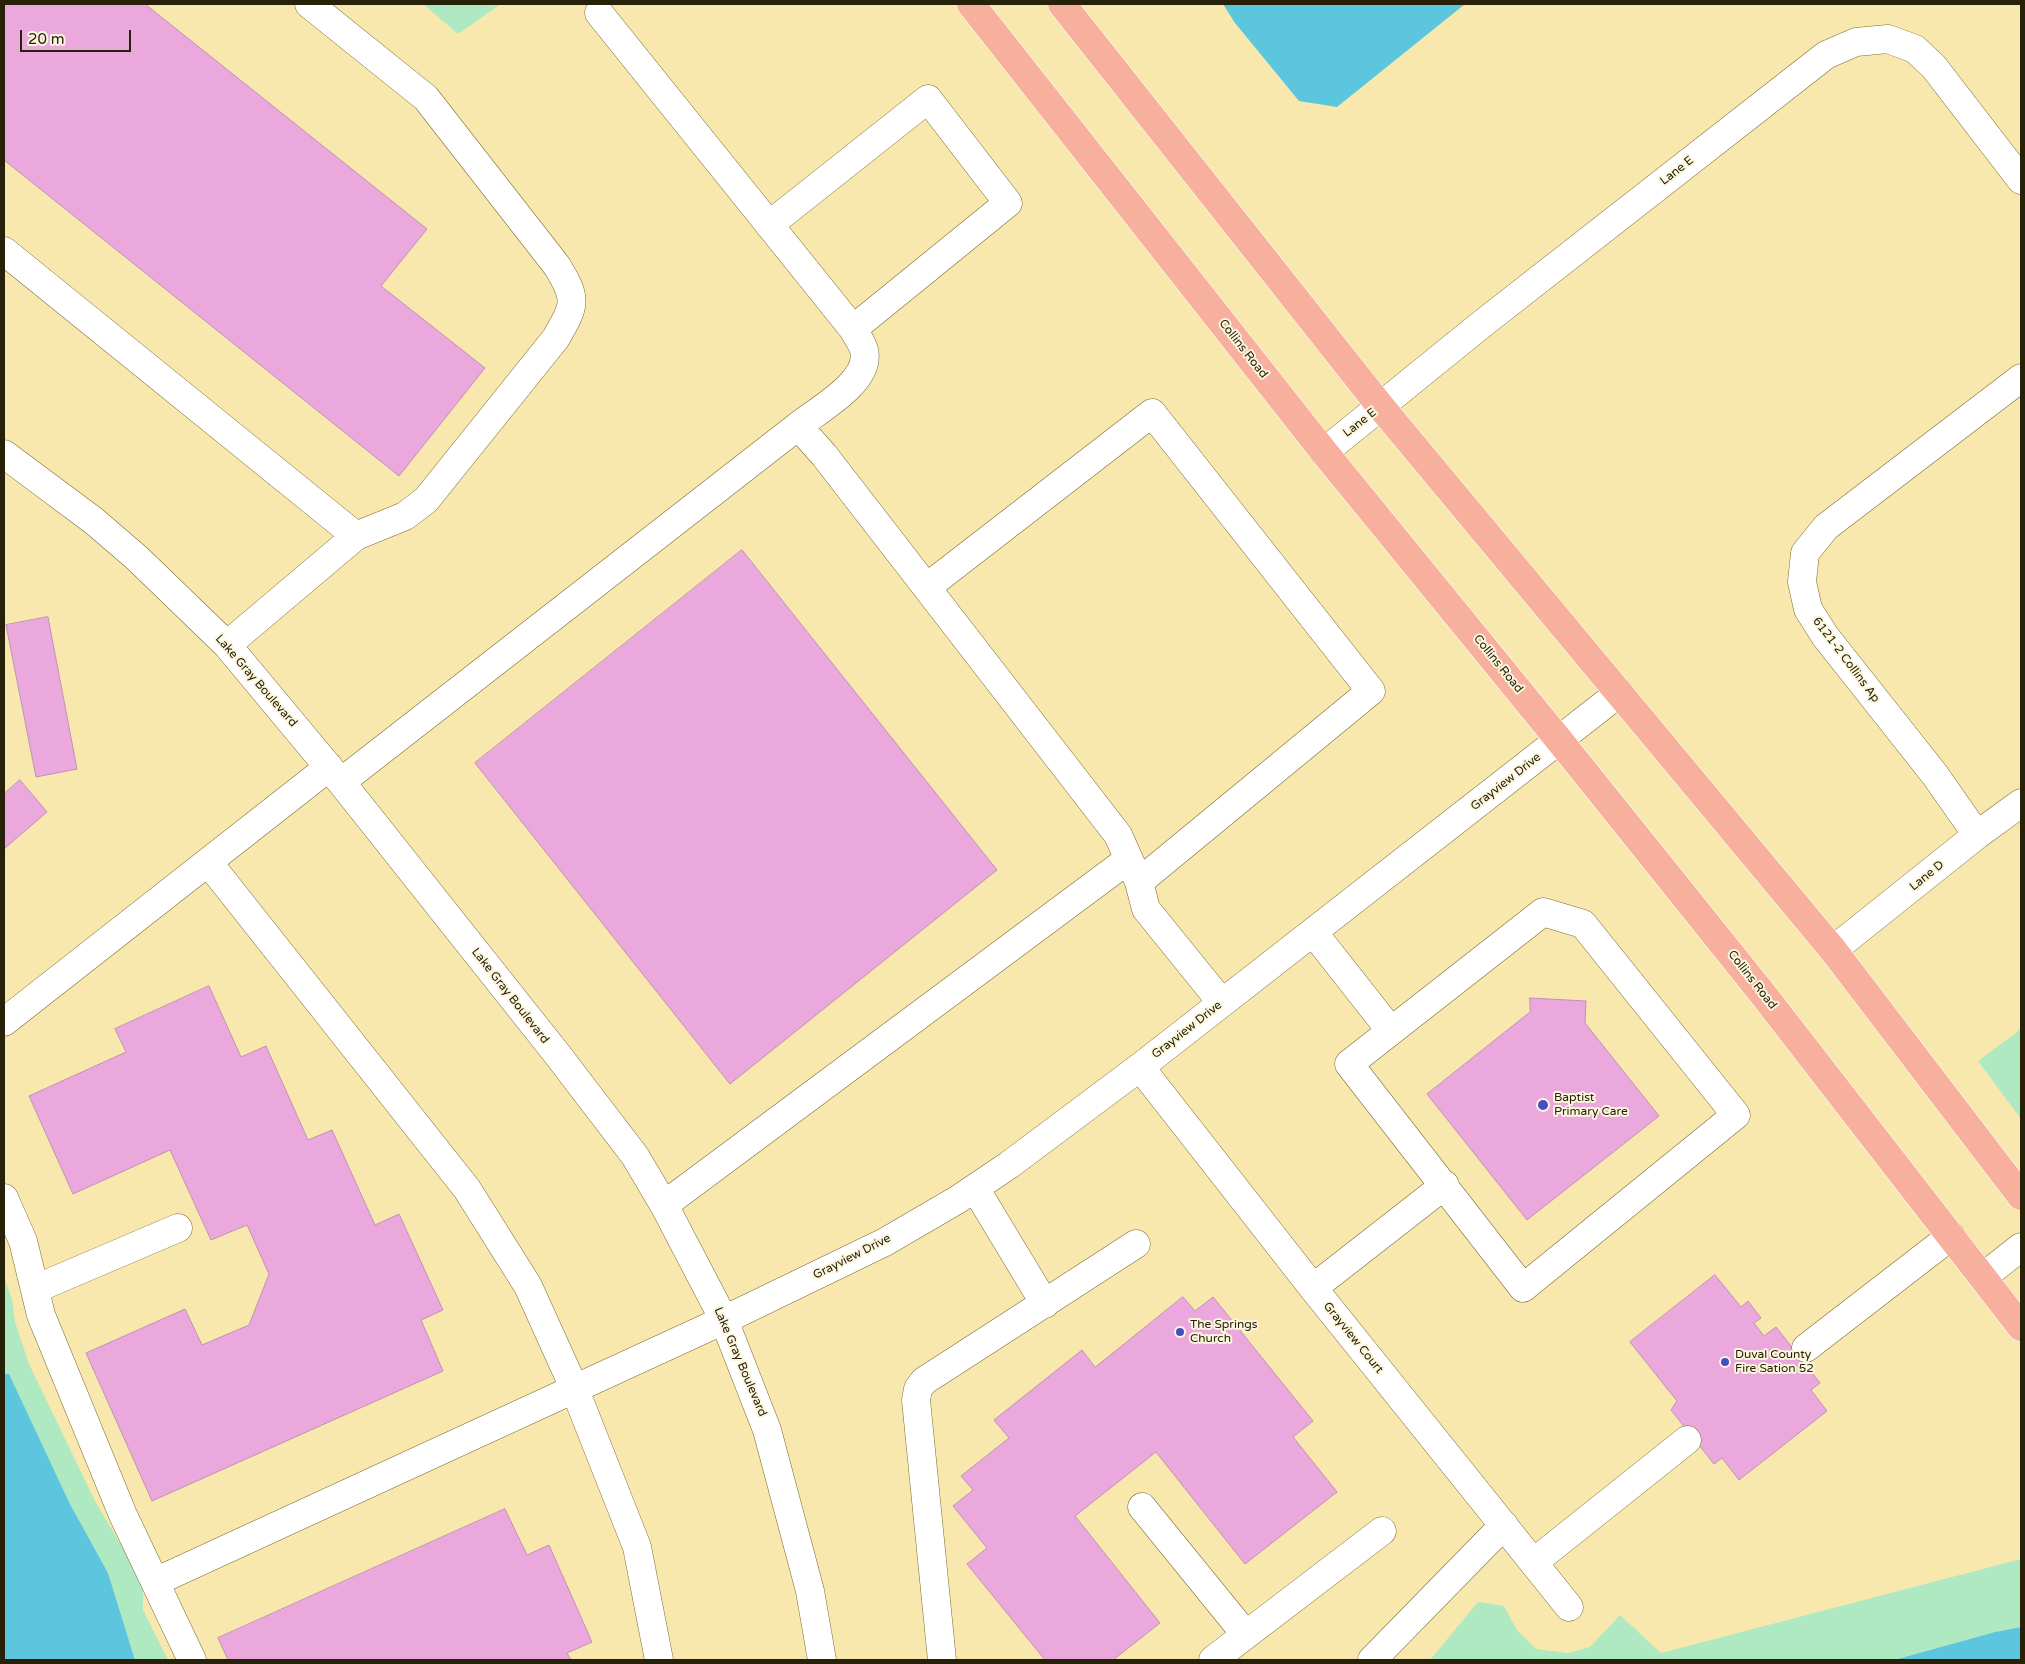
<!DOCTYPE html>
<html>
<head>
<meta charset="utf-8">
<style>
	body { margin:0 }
	#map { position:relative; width:2025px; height:1664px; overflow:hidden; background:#f9e8ae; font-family:"Varela Round",sans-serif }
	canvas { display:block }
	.frame { position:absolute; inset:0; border:5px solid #27210a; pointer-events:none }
	.scale { position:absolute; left:20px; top:30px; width:111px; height:22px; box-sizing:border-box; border:2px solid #27210a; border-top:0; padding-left:6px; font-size:15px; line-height:18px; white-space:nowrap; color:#27210a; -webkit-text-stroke:4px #fcf6df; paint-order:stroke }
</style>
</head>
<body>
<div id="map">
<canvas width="2025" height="1664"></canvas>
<div class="frame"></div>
<div class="scale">20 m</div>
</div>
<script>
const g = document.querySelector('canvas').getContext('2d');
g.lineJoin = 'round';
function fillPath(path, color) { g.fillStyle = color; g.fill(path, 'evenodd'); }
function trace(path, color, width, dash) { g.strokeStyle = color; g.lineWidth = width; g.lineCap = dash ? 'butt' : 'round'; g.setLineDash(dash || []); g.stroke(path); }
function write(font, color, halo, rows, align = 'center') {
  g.font = font + ' "Varela Round",sans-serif'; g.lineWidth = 4; g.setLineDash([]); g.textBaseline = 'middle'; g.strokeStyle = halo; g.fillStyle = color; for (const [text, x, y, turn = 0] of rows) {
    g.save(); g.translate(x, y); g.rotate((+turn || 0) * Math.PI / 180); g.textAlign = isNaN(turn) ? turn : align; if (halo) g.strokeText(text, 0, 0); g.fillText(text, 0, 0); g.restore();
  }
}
fillPath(new Path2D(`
	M423 4H501L458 34Z
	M2021 1029V1119L1978 1061Z
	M4 1277 12 1299 15 1322 29 1364 96 1503 133 1565 143 1585V1610L168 1660H135L108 1573 70 1504 9 1375 4 1373Z
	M2021 1559V1627L1995 1632 1894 1660H1430L1478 1602 1504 1606 1517 1630 1536 1649 1568 1653 1590 1647 1620 1615 1661 1653Z`), '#afe9c1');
fillPath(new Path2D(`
	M1223 4H1465L1337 107 1299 101 1235 23Z
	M4 1374H9L70 1504 108 1573 135 1660H4Z
	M2021 1627V1660H1894L1995 1632Z`), '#5bc6dd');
const building = new Path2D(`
	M4 4H145L427 229 381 286 485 368 399 476 4 160Z
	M742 550 997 870 730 1084 475 763Z
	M48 617 77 769 36 777 6 625Z
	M20 780 47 812 4 849V794Z
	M209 986 241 1057 266 1046 308 1140 332 1130 375 1225 399 1214 443 1310 421 1320 443 1371 152 1501 86 1353 185 1309 202 1345 249 1325 269 1274 247 1225 211 1240 170 1150 73 1194 29 1096 126 1052 115 1029Z
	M1530 998 1586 1001 1585 1023 1659 1116 1527 1220 1427 1094 1530 1012Z
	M1715 1275 1741 1307 1748 1301 1761 1318 1754 1323 1764 1336 1776 1327 1820 1383 1811 1390 1827 1411 1739 1480 1722 1458 1714 1464 1671 1410 1677 1401 1630 1342Z
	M1183 1297 1195 1311 1213 1297 1313 1421 1293 1437 1337 1492 1245 1564 1156 1452 1075 1516 1160 1623 1113 1660H1045L967 1564 987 1548 953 1506 973 1490 961 1476 1009 1438 994 1420 1082 1350 1095 1367Z
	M505 1509 527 1555 549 1545 592 1642 567 1653 571 1660H228L218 1638Z`);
fillPath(building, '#eaa8dc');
trace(building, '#c091b6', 1);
const minor = new Path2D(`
	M599 13 853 329C857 336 862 343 864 350 872 381 818 410 798 426
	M769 225 928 99 1008 203 853 329
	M4 251 356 536
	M1324 452 1482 324 1826 55 1856 42 1888 39 1915 49 1934 67 2021 180
	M4 454 94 521 137 558 227 645 341 782 557 1054 635 1156 664 1205 724 1320 767 1430 810 1591 822 1660
	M927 587 1152 413 1371 691 1139 882
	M227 645 356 536 405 516 426 500 556 338C575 305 578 300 557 266L426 98 309 4
	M341 782 798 426 824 455 1118 835 1139 882 1146 909 1222 1003
	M1977 835 1935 775 1825 636 1808 609 1802 582 1805 553 1826 527 2021 378
	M208 862 467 1189 528 1286 575 1390 637 1547 659 1660
	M1543 912 1583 924 1736 1115 1523 1288 1349 1064Z
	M1313 932 1391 1031
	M1833 950 1977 835 2021 803
	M4 1022 329 767
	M1140 1067 1313 1288 1569 1607
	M975 1188 1045 1304
	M4 1198 23 1241 41 1315 123 1515 192 1660
	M664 1205 1129 859
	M1983 1277 2021 1247
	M1313 1288 1445 1185
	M35 1289 178 1228
	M1806 1348 1951 1236
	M1142 1507 1246 1635
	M1534 1562 1687 1440
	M155 1582 724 1320 885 1242 957 1200 1009 1165 1140 1067 1619 693
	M942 1660 916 1400 918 1389 924 1381 1136 1244
	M1213 1660 1382 1531
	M1372 1660 1504 1525`);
const major = new Path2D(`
	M971 4 1324 452 1559 740 1762 993 2021 1327
	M1062 4 1381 407 1833 950 2021 1196`);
trace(minor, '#796a33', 29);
trace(major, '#fff', 29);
trace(minor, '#fff', 28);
trace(major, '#f7af9e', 28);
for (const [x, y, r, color] of [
	[1543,1105,6,"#454fc4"],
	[1180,1332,5,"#454fc4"],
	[1725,1362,5,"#454fc4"]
]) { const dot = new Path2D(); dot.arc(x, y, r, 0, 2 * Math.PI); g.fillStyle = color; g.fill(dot); trace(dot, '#fcf6df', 2); }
write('12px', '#27210a', '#fcf6df', [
	["Lane E",1677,171,-38],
	["Collins Road",1243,349,52],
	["Lane E",1360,423,-38],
	["6121-2 Collins Ap",1846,660,53],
	["Collins Road",1498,664,51],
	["Lake Gray Boulevard",256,681,49],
	["Grayview Drive",1506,782,-38],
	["Lane D",1927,876,-39],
	["Collins Road",1752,980,52],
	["Lake Gray Boulevard",510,996,52],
	["Grayview Drive",1187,1030,-38],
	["Grayview Drive",852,1257,-27],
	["Grayview Court",1353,1338,51],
	["Lake Gray Boulevard",740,1362,67]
]);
write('12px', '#27210a', '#fcf6df', [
	["Baptist",1554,1098],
	["Primary Care",1554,1112],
	["The Springs",1190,1325],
	["Church",1190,1339],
	["Duval County",1735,1355],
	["Fire Sation 52",1735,1369]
], 'left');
</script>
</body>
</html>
